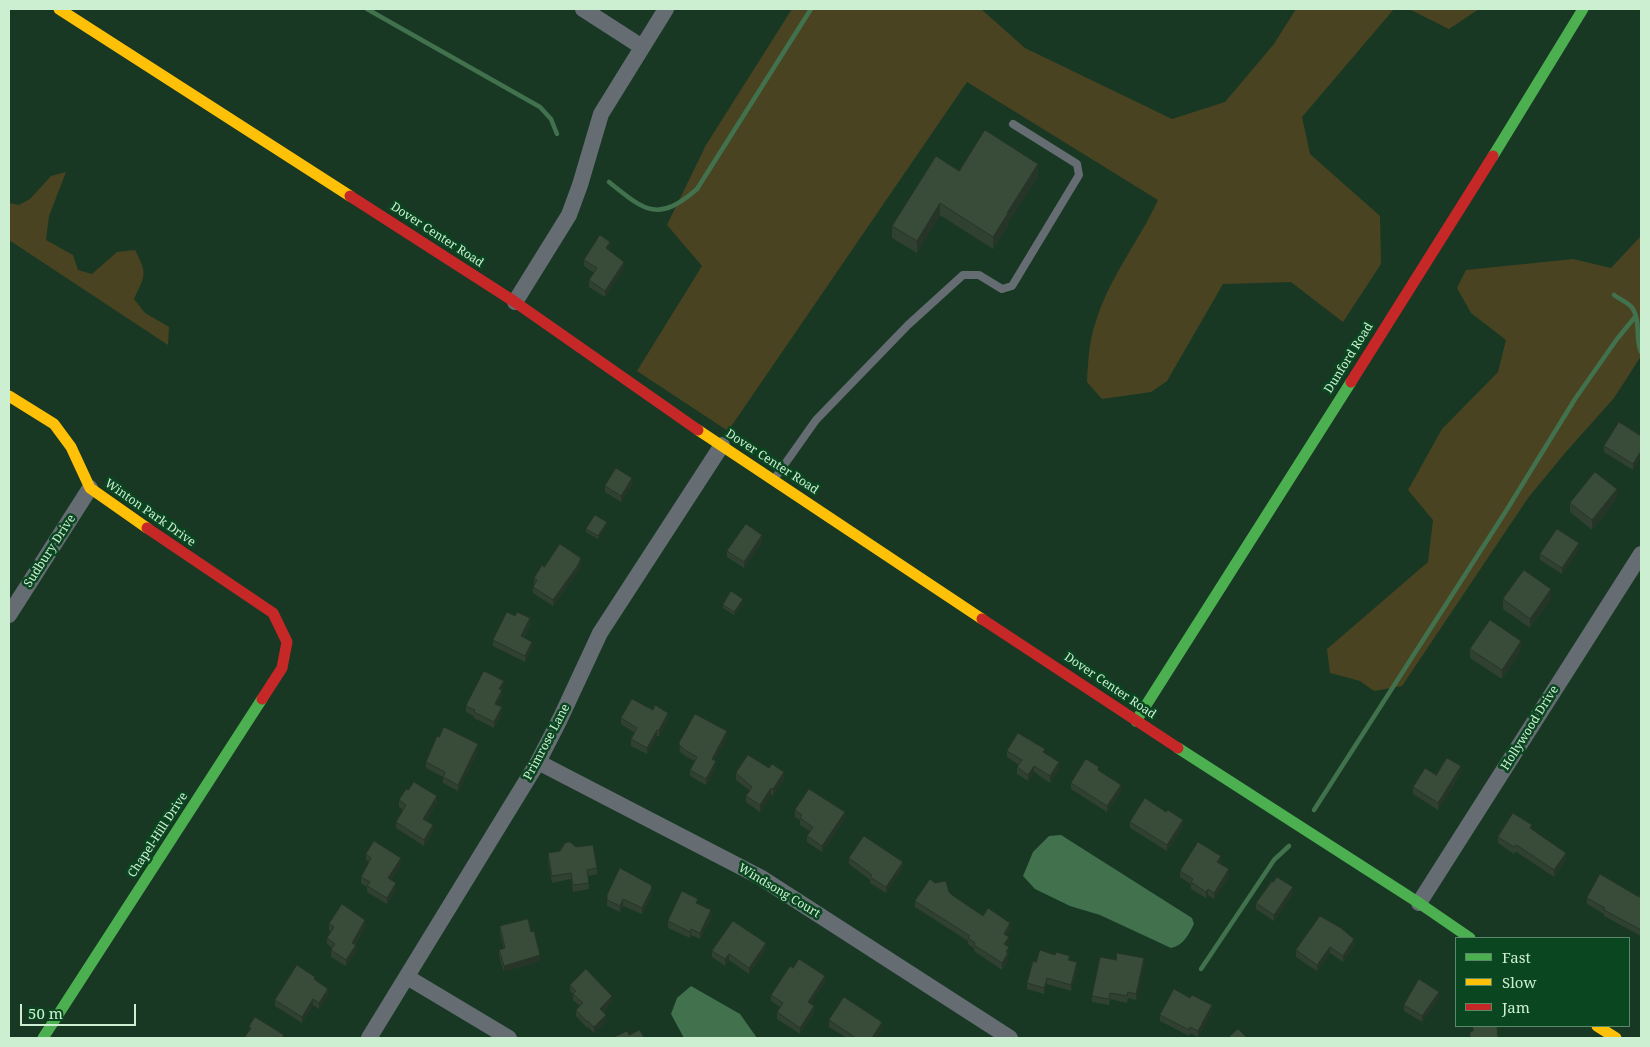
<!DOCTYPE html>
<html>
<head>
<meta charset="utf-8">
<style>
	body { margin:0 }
	#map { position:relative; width:1650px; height:1047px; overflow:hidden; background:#183824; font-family:"Noto Serif",serif }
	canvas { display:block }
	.frame { position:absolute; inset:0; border:10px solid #ccefd2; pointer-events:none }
	.legend { position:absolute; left:1455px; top:937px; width:175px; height:90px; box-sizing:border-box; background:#0a4620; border:1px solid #588a67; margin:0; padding:6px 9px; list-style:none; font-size:15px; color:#ccefd2 }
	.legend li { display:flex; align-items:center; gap:10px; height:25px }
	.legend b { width:25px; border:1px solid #588a67 }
	.scale { position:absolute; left:20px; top:1004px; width:116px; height:22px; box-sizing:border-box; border:2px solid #ccefd2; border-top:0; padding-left:6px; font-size:15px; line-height:18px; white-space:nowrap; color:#ccefd2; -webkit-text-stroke:4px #0a4620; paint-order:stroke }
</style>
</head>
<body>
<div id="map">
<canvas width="1650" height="1047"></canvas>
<div class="frame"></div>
<ul class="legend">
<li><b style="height:6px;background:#4caf50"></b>Fast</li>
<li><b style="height:6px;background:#ffc107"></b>Slow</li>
<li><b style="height:6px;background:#c62828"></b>Jam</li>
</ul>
<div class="scale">50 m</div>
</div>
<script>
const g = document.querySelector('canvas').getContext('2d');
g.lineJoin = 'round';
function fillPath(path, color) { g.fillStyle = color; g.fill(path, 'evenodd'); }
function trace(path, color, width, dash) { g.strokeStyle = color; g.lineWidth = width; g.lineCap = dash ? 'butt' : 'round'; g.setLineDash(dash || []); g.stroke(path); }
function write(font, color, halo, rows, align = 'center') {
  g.font = font + ' "Noto Serif",serif'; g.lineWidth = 5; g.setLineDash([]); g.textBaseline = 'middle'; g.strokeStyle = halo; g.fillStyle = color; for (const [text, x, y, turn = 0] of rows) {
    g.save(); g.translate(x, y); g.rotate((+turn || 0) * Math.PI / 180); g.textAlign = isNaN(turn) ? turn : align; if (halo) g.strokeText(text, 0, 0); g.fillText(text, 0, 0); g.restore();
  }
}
fillPath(new Path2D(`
	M792 9H981L1025 48 1172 119 1225 102 1274 44 1296 9H1394L1302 117 1310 154 1380 216 1381 264 1343 322 1291 282 1223 284 1167 381 1151 392 1102 399 1087 382C1088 361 1089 341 1096 321 1109 278 1139 241 1158 200L967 82 728 431 637 371 702 266 667 225 706 145Z
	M1409 9H1479L1449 29Z
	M66 172 49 216 46 240 73 255 78 270 92 274 117 252 135 250C148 275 145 275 134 299L145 313 169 327 168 345 9 240V203L19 205 30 199 51 176Z
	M1641 236V356L1614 398 1565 453 1528 498 1402 686 1374 691 1360 681 1330 673 1327 649 1428 562 1433 520 1408 490 1442 429 1498 372 1506 340 1471 313 1457 288 1466 270 1573 259 1611 268Z`), '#4a4321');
fillPath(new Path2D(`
	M1061 835 1192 918 1194 924C1189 934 1183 946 1171 948L1100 915 1070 906 1035 889 1023 876 1033 852 1049 836Z
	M691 986 740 1014 757 1038H684L671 1014 677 998Z`), '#41714d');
trace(new Path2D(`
	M367 9 540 107 551 119 557 134
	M609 182C645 211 658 223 697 189L811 9
	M1614 295C1619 299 1630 303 1633 309 1641 322 1635 339 1641 352
	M1314 810 1506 511 1575 399 1617 339 1635 317
	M1201 969 1274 860 1289 846`), '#41714d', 4.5);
trace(new Path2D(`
	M775 478 816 420 908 325 963 275H979L1002 289 1012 286 1079 175 1077 164 1013 124`), '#656d73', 8);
trace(new Path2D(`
	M583 9 642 47
	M515 302 569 215 580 185 601 114 666 9
	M9 615 90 488
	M538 762 760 877 1010 1038
	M1419 903 1641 554
	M407 977 509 1038
	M369 1038 538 762 560 719 600 633 722 445`), '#656d73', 16);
trace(new Path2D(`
	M1493 156 1583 9
	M1136 721 1351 382
	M1178 748 1419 903 1470 938
	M43 1038 262 699`), '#4caf50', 11);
trace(new Path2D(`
	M59 9 350 196
	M9 396 54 424 71 447 90 488 147 528
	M698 430 982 619
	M1597 1026 1616 1038`), '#ffc107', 11);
trace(new Path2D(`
	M350 196 515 302 698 430
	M1351 382 1493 156
	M147 528 273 613 287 642 282 668 262 699
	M982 619 1178 748`), '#c62828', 11);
fillPath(new Path2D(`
	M959 171 1038 176 1008 223V226L993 249 940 215 917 253 892 238V226Z
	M610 248 608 250 624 268 605 297 589 287V280L594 273 584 266V260Z
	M1641 436 1633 470 1604 452V446Z
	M632 484 621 502 605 492V486Z
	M1617 498 1592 530 1570 512V503Z
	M607 525 598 539 586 532V529Z
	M762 542 744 568 727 557V551Z
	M1579 549 1562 574 1540 560V554Z
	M581 564 578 571 553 606 533 593V587L534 584V578L544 567Z
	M1551 598 1530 628 1503 609V599Z
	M743 602 734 615 723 608V605Z
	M530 625 524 638 532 648 525 662 493 646V640Z
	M1470 649 1521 650 1502 679 1470 658Z
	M504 687 502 690V696L498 705 502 713 494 728 474 718V716L466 712V706Z
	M621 718 668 719 659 736H657L647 754 631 746V739L635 733 621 724Z
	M727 737 714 760 716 767 706 785 690 776V770L695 761 685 756 680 752 679 743Z
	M478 751 458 791 443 783V777L426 768V762Z
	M1007 751 1045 753 1059 768 1050 783 1034 772 1028 781 1017 774V767L1019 765 1007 757Z
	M1099 771 1121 791 1107 812 1071 789V783Z
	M1461 772 1438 810 1413 794V787L1436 775Z
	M736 773 784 779 773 796 771 794 760 812 746 802V796L750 791 736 780Z
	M399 800 437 803 426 821 433 831 424 846 396 828V822L403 810 399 807Z
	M795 810 845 818 822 852 807 842V836L810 831 800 825V820L795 817Z
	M1130 822 1183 826 1167 851 1130 828Z
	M1532 829 1566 860 1554 877 1518 853 1516 851 1514 854 1498 843V837Z
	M548 853 597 868V874L588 876 589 889 573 892 571 879 552 883 548 859Z
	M366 854 401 864 391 880 396 889 387 904 367 892V887L361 883V877L369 862 366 860Z
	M849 858 903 868 886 893 870 883V880L849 864Z
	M1221 862 1220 864 1229 876 1214 899 1208 895 1206 898 1191 889V884L1180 877V871Z
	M949 892 952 895 983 916 1010 930 1007 935 1009 943 1007 946 1009 953 1008 955V960L1002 970 974 951V948L968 944V941L915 907V901Z
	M1293 893 1274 921 1256 909V903Z
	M1641 893V936L1604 916V914L1587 904V898L1639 897Z
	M652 894 642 914 623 906 620 912 607 906V895Z
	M698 904 711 917 700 939 691 935 690 938 668 928V921Z
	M329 924 365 926 355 945 356 952 346 966 331 957V950L332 948 327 944V938L331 932 329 930Z
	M500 926 531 932 540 961 504 972 499 956V950L504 949 500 933Z
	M1341 928 1354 945 1343 962 1330 953 1317 971 1296 957V950Z
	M766 949 749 974 729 960 725 966 712 957V951Z
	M1070 960 1077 969 1071 991 1047 984 1044 994 1027 989V983L1036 962Z
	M1116 960 1144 965 1136 1000 1128 998 1127 1003 1110 999 1109 1005 1092 1002V996Z
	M793 968 825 982 810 1004 814 1012 800 1034 777 1019V1012L780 1007 771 1001V995Z
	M315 980 328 995 319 1009 313 1005 302 1023 275 1006V1000Z
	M570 985 612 1002 603 1012 606 1021 594 1033 588 1027 587 1028 576 1016V1010L580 1006 573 1000V994L570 991Z
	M1190 998 1212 1011 1198 1037 1190 1033 1189 1036 1160 1021V1015Z
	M1439 998 1422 1022 1404 1011V1005Z
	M829 1020 882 1028 876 1038H847L829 1027Z`), '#304131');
fillPath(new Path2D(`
	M1038 164V176L1008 223V226L993 249V237L1007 213Z
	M940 203V215L917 253V241Z
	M610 242V248L606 254V248Z
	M624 262V268L605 297V291Z
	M1641 451V457L1633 470V464Z
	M632 478V484L621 502V496Z
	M1617 489V498L1592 530V520Z
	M607 522V525L598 539V536Z
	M762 535V542L744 568V562Z
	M1579 543V549L1562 574V568Z
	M581 558V564L578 571 553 606V600Z
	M1551 589V598L1530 628V619Z
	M743 599V602L734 615V612Z
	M530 618V625L521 642V636Z
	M1521 641V650L1502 679V670Z
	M532 642V648L525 662V656Z
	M504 681V687L499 695V689Z
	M502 690V696L495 710V704Z
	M502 707V713L494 728V722Z
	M668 713V719L659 736V730Z
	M657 730V736L647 754V748Z
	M727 731V737L712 765V759Z
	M478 744V751L458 791V785Z
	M716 761V767L706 785V779Z
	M1059 762V768L1050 783V776Z
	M1034 766V772L1028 781V775Z
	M1461 766V772L1438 810V803Z
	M784 772V779L773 796V789Z
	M1121 785V791L1107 812V806Z
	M771 788V794L760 812V805Z
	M437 796V803L423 825V819Z
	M845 812V818L822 852V846Z
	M1183 820V826L1167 851V845Z
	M433 825V831L424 846V840Z
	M1566 853V860L1554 877V870Z
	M1221 856V862L1217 868V862Z
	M401 858V864L388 884V878Z
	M903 862V868L886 893V887Z
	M1229 869V876L1214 899V893Z
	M396 883V889L387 904V898Z
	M1293 887V893L1274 921V915Z
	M652 888V894L642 914V908Z
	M1208 889V895L1206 898V892Z
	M623 899V906L620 912V906Z
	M711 910V917L700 939V933Z
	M365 920V926L352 949V943Z
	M1010 923V930L1004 940V934Z
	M691 929V935L690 938V932Z
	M1009 937V943L1004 950V944Z
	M1354 939V945L1343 962V956Z
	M766 943V949L749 974V968Z
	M356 945V952L346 966V960Z
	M1009 947 1008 960 1002 970V963L1006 952Z
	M1330 947V953L1317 971V965Z
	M729 954V960L725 966V959Z
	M540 955V961L504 972V966Z
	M1144 958V965L1136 1000V994Z
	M1077 962V969L1071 991V985Z
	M825 976V982L808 1008V1002Z
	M1047 978V984L1044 994V988Z
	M328 989V995L319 1009V1003Z
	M1439 992V998L1422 1022V1016Z
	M612 996V1002L600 1015V1009Z
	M313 999V1005L302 1023V1017Z
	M1212 1005V1011L1198 1037V1031Z
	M814 1006V1012L800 1034V1028Z
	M606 1015V1021L594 1033V1027Z
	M882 1022V1028L876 1038H872Z`), '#273528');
const building = new Path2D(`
	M985 130 1038 164 1007 213H1008L993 237 940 203 917 241 892 226 936 156 959 171Z
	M600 235 610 242 606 248 624 262 605 291 589 280 597 268 584 260Z
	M1619 422 1641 436V451L1633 464 1604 446Z
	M616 468 632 478 621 496 605 486Z
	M1595 472 1617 489 1592 520 1570 503Z
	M595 515 607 522 598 536 586 529Z
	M746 524 762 535 744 562 727 551Z
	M1557 529 1579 543 1562 568 1540 554Z
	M560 544 581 558 578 565 553 600 533 587 537 580 534 578 542 565 544 567Z
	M1524 570 1551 589 1530 619 1503 599Z
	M731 591 743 599 734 612 723 605Z
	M507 612 515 616 517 612 530 618 521 636 532 642 525 656 493 640Z
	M1490 620 1521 641 1502 670 1470 649Z
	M484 671 504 681 499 689 502 690 495 704 502 707 494 722 474 712 475 710 466 706Z
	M632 699 653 710 655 705 668 713 659 730H657L647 748 631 739 637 728 621 718Z
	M695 714 727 731 712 759 716 761 706 779 690 770 697 757 685 750 680 746 679 743Z
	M444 727 478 744 458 785 443 777 445 772 426 762 437 736 439 737Z
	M1018 733 1045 749 1043 752 1059 762 1050 776 1034 766 1028 775 1017 767 1022 760 1007 751Z
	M748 755 769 768 772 764 784 772 773 789 771 788 760 805 746 796 752 787 736 773Z
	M1447 758 1461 766 1438 803 1413 787 1425 768 1436 775Z
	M1086 759 1099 767 1098 770 1121 785 1107 806 1071 783Z
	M414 782 437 796 423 819 433 825 424 840 396 822 406 805 399 800 406 789 408 790Z
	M809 789 845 812 822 846 807 836 813 827 800 818 802 815 795 810Z
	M1145 798 1166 812 1168 810 1183 820 1167 845 1130 822Z
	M1513 813 1532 825 1530 828 1566 853 1554 870 1518 846 1516 845 1514 847 1498 837Z
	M864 836 903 862 886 887 870 877 872 875 849 858Z
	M374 841 401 858 388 878 396 883 387 898 367 886 370 882 361 877 371 858 366 854Z
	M570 842 576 847 593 845 597 868 587 870 589 883 573 885 571 873 552 876 548 853 560 851 565 843Z
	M1198 842 1221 856 1217 862 1229 869 1214 893 1208 889 1206 892 1191 882 1193 879 1180 871Z
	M620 868 651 885 652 888 642 908 623 899 620 906 607 900V895Z
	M1600 874 1639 897 1641 893V930L1604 910 1605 908 1587 898Z
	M1277 877 1293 887 1274 915 1256 903 1272 881 1273 882Z
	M930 879 935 883 946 881 949 892 952 895 983 916 988 908 1010 923 1004 934 1009 937 1004 944 1009 947 1006 952 1008 953 1002 963 974 945 975 943 968 938 970 936 915 901Z
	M682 891 698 899 696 903 711 910 700 933 691 929 690 932 668 921Z
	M342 904 365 920 352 943 356 945 346 960 331 950 335 944 327 938 334 927 329 924Z
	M1320 916 1341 928 1354 939 1343 956 1330 947 1317 965 1296 950Z
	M528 919 531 932 534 931 540 955 504 966 499 950 505 948 500 926Z
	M733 921 766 943 749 968 729 954 725 959 712 951Z
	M1040 950 1055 955 1056 952 1070 956 1068 960 1077 962 1071 985 1047 978 1044 988 1027 983 1033 961 1036 962Z
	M1117 953 1144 958 1136 994 1128 992 1127 996 1110 993 1109 999 1092 996 1100 957 1116 960Z
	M799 959 825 976 808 1002 814 1006 800 1028 777 1012 783 1003 771 995 790 966 793 968Z
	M297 965 315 977 314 979 328 989 319 1003 313 999 302 1017 275 1000Z
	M586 969 612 996 600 1009 606 1015 594 1027 588 1021 587 1022 576 1010 583 1003 573 994 576 991 570 985Z
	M1419 979 1439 992 1422 1016 1404 1005Z
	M1174 989 1190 998 1192 995 1212 1005 1198 1031 1190 1027 1189 1030 1160 1015Z
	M844 997 882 1022 872 1038H856L829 1020Z
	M255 1017 284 1035 282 1038H244L251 1028 249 1027Z
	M1473 1026H1497L1498 1038H1470V1032L1473 1031Z
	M1238 1029 1247 1038H1250H1228Z
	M640 1030 644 1038H612L627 1031 629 1035Z`);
fillPath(building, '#384c39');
trace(building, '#273528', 1);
write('12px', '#ccefd2', '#0a4620', [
	["Dover Center Road",437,235,33],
	["Dunford Road",1349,358,-58],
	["Dover Center Road",772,462,33],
	["Winton Park Drive",150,513,35],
	["Sudbury Drive",50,551,-57],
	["Dover Center Road",1110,686,34],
	["Hollywood Drive",1530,728,-58],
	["Primrose Lane",547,742,-62],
	["Chapel-Hill Drive",158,835,-57],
	["Windsong Court",779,891,31]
]);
</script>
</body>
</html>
